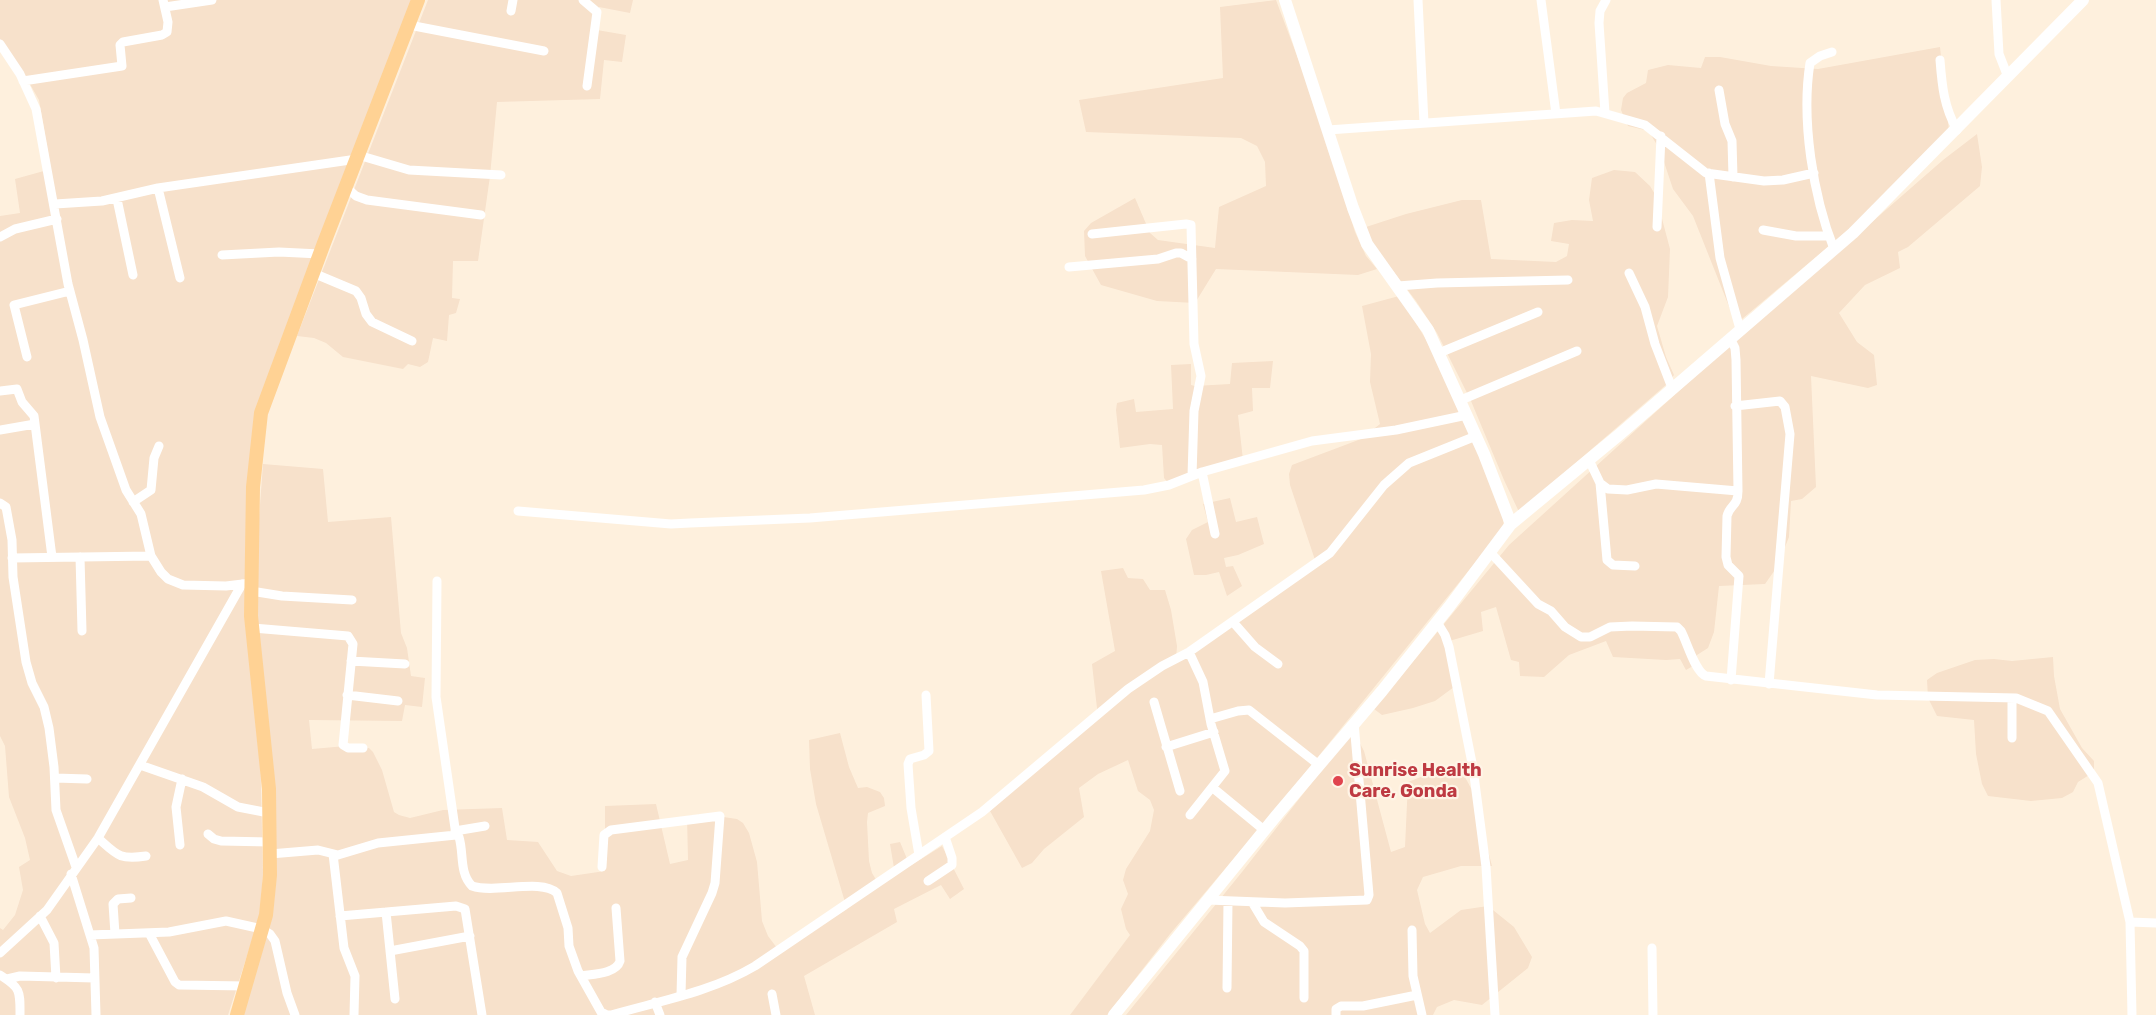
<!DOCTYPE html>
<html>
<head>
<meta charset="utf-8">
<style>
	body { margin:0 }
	canvas { display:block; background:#fef0dd }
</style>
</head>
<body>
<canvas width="2156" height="1015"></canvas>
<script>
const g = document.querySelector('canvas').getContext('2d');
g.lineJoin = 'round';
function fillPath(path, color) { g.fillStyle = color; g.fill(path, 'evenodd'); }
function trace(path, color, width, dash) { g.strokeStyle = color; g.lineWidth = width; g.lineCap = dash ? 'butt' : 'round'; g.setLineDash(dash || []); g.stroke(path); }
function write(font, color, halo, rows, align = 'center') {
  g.font = font + ' Rubik,sans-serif'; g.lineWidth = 4.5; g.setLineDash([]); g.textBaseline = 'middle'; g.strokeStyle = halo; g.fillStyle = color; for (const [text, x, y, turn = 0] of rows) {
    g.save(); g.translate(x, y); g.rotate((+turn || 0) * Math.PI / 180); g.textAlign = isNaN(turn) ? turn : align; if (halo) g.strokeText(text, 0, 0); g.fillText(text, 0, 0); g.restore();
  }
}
fillPath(new Path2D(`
	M0 0H412L253 439 263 875 260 915 228 1015H0V928L3 930 15 915 23 890 19 867 30 860 25 838 9 797 5 746 0 736V216L20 213 15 179 51 169 39 100 23 72 0 39Z
	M428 0H633L630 13 599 7 597 30 626 35 622 62 604 60 600 99 497 102 490 176 478 261H453L452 298 460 299 456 313 449 315 447 341 433 338 428 362 420 367 408 364 403 369 343 357 326 343 314 338 297 336Z
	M1276 0 1314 101 1355 232 1366 256 1377 269 1358 275 1216 269 1195 303 1157 301 1101 285 1085 256 1084 231 1091 223 1135 198 1150 233 1158 240 1215 248 1219 207 1266 186 1265 162 1257 146 1241 138 1086 132 1079 100 1223 78 1220 7Z
	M1940 47 1949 131 1853 226 1736 324 1693 216 1673 189 1660 150 1651 135 1645 130 1628 126 1621 110 1623 98 1627 93 1646 83 1648 70 1668 65 1701 68 1705 57H1720L1771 66 1818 69Z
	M1977 134 1982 167 1980 186 1908 247 1898 252 1900 268 1865 285 1839 313 1857 342 1874 355 1877 385 1868 388 1811 376 1816 487 1802 499 1791 501 1789 537 1777 567 1765 584 1719 586 1714 632 1708 648 1697 655 1693 666 1686 670 1680 659 1666 660 1613 657 1606 641 1569 655 1544 677 1520 676 1519 662 1511 660 1496 607 1481 612 1483 631 1446 642 1454 687 1435 701 1413 708 1382 715 1374 709 1509 545 1691 380 1943 160Z
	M1614 170 1635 172 1650 186 1656 196 1670 249 1668 297 1657 326 1666 357 1674 375 1667 384 1519 512 1504 480 1471 401 1437 333 1416 301 1374 246 1366 227 1406 214 1462 200H1481L1491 259 1556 262 1567 256 1569 244 1551 241 1554 223 1572 220 1593 221 1589 200 1592 178Z
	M1399 296 1430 346 1501 505 1504 527 1279 805 1170 934 1107 1015H1070L1130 935 1126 929 1121 909 1128 894 1123 880 1126 869 1150 831 1154 810 1150 800 1138 791 1128 760 1098 774 1079 788 1084 817 1044 849 1032 863 1022 868 990 811 1098 717 1092 664 1115 651 1101 571 1123 568 1128 578 1143 579 1150 590H1165L1171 610 1177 646 1176 660 1317 566 1290 485 1289 474 1292 465 1361 439 1380 424 1370 382 1371 354 1362 306Z
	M1273 361 1270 388H1252L1253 411 1238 415 1243 460 1169 484 1164 478 1162 445 1150 444 1120 448 1116 410 1117 403 1134 399 1136 412 1173 409 1171 365 1191 364V385L1195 386 1230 384 1232 363Z
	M263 464 323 469 328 522 391 517 401 633 407 648 411 676 425 678 422 707 405 705 402 721 309 720 312 749 346 746 369 748 373 752 382 770 394 812 399 815 410 818 443 810 502 808 507 840 538 842 557 871 571 876 605 871V806L656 804 670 864 688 860 687 816 703 814 737 819 743 823 749 833 757 862 762 921 768 936 780 952 847 909 816 804 810 769 809 740 840 733 849 767 858 788 867 787 880 792 884 798 885 806 868 813 867 822 869 861 872 873 880 886 895 874 890 844 900 842 910 866 942 846 964 889 950 899 941 885 894 909 897 922 804 976 815 1015H241L268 926 255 573Z
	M1230 498 1236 522 1257 517 1264 544 1238 555 1224 558 1226 567 1233 566 1242 586 1227 596 1219 572 1206 575H1194L1186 539 1192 530 1208 522 1203 504Z
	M2053 657 2054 676 2060 709 2082 748 2094 761V772L2078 782 2073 792 2062 798 2031 801 1988 796 1982 784 1976 754 1974 720 1937 716 1928 698 1927 680 1937 673 1975 660 1994 659 2012 661Z
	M1353 730 1364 751 1391 852 1405 847 1408 782 1439 770 1460 768 1472 790 1492 866H1461L1423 877 1417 890 1425 924 1430 933 1461 910 1488 906 1514 927 1532 957 1528 968 1482 1005 1454 1000 1437 1007 1433 1015H1126L1242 872Z`), '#f7e1cb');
trace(new Path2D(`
	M583 0 597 12 587 86
	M1418 0 1424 123
	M1541 0 1556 114
	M1996 0 1999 54 2008 77
	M165 7 212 0
	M511 11 513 0
	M409 25 544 51
	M0 44 20 74 36 109 68 284 83 340 100 417 126 490 141 514 151 556 161 572 168 579 183 585 226 586 251 583
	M1832 52 1820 56 1810 63C1801 120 1813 196 1834 249
	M1940 60C1942 86 1944 107 1957 130
	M23 81 122 66 120 45 123 42 162 35 167 32 168 22 163 0
	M1719 90 1725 124 1732 141 1733 177
	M1605 113 1599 23 1600 11 1606 0
	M1328 130 1596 111 1645 125 1706 173 1764 181 1783 180 1814 173
	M358 155 409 170 501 175
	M1709 173 1720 258 1740 329
	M346 187 356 196 367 200 481 215
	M158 188 180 278
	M117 199 133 275
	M55 204 102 201 158 188 357 159
	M1657 227 1661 136
	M1763 230 1796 236H1829
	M1092 234 1186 224 1191 225 1194 344 1201 376 1194 411 1192 476
	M0 237 15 229 57 219
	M222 255 279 252 320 254
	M1069 267 1158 259 1176 253H1181L1192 259
	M313 273 356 291 361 298 366 314 372 322 412 341
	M1629 273 1645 307 1655 344 1672 388
	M1398 286 1437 283 1568 280
	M1730 338 1735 348 1736 360 1738 491C1738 507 1730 504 1727 516L1726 557 1728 565 1739 576 1731 680
	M1439 353 1538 312
	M27 357 14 305 70 291
	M0 391 17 389 22 402 34 416 52 557
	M1461 400 1577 351
	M1735 406 1780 401 1785 407 1790 434 1769 684
	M0 430 35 424
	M1589 460 1600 483 1608 489 1627 490 1656 484 1738 491
	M1202 472 1215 534
	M1600 483 1607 560 1613 565 1635 566
	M133 502 151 490 154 458 159 446
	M0 503 6 507 12 540 13 577 26 662 32 683 44 707 49 728 54 767 56 810 76 867
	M518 511 671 524 690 523 810 518 1144 490 1169 485 1202 472 1312 441 1396 430 1467 415
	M1490 552 1538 604 1551 611 1565 627 1581 637H1590L1610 627 1632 626 1677 627 1681 631C1687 642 1695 672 1706 676L1877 695 2016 698 2048 711 2098 783 2130 922 2132 1015
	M80 557 82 631
	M12 558 151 556
	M437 581 436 697 456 835
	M251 591 282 596 352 600
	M1233 622 1255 647 1278 664
	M1437 622 1445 635 1449 647 1473 768 1486 867 1495 1015
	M253 628 348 636 353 644 343 745 348 748H363
	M1189 652 1203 682 1211 724 1225 771 1190 815
	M351 661 405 664
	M347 695 398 701
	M2012 698V738
	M1154 702 1180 791
	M1210 719 1238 711 1249 710 1319 765
	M1166 747 1214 732
	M140 765 203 787 238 807 269 813
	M55 778 87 779
	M1213 788 1264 830
	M455 831 485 826
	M208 834 214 839 221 841 270 842
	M98 838C117 855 119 860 146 856
	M180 845 176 807 182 779
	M270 854 318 850 338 855 378 843 456 835 459 837C464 853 459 873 472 886 495 894 541 878 557 893L568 928 569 946 578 971 601 1012 607 1015H611C660 1001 711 992 755 966L982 812 1128 689 1162 666 1189 652 1330 553 1384 485 1409 463 1476 436
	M333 854 344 948 355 976 354 1015
	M919 855 911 808 908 764 910 759 924 755 929 751 926 695
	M602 867 604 835 611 830 720 816 715 883 712 893 682 957 681 995
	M71 874 94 948 96 1015
	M928 881 952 865V858L945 837
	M1208 900 1285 903 1367 900 1369 895 1354 723
	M1252 902 1264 922 1300 946 1304 951V998
	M386 912 395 999
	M40 916 54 943 56 978
	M340 916 456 906 465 909 482 1015
	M2130 922 2156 923
	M1412 930 1413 976 1422 1015
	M149 933 175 982 179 985 246 986
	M115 934 113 904 118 899 131 898
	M90 935 169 932 226 921 262 929 270 934 275 941 287 993 295 1015
	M1652 948 1653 1015
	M390 951 470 936
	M0 953 47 910 98 838 242 584
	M0 975C21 988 20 991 20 1015
	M581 976C593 974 616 974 620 961L616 908
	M7 979 20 976 94 978
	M1227 988 1228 901
	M772 994 776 1015
	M655 1002 660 1015
	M1336 1015V1009L1341 1006H1363L1417 995`), '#fff', 9);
trace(new Path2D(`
	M1285 0 1353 208 1367 244 1428 330 1484 454 1511 524
	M1114 1015 1276 816 1382 691 1449 607 1511 524 1620 434 1853 233 2083 0`), '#fff', 12);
trace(new Path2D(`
	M237 1015 266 915 270 875 269 789 251 616 253 487 261 413 324 243 418 0`), '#ffd294', 14);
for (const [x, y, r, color] of [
	[1338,781,6,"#e0444e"]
]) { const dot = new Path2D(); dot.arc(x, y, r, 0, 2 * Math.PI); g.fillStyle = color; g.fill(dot); trace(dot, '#fff4e6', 2); }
write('bold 18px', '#be3a42', '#fff4e6', [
	["Sunrise Health",1349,771],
	["Care, Gonda",1349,792]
], 'left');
</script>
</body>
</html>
